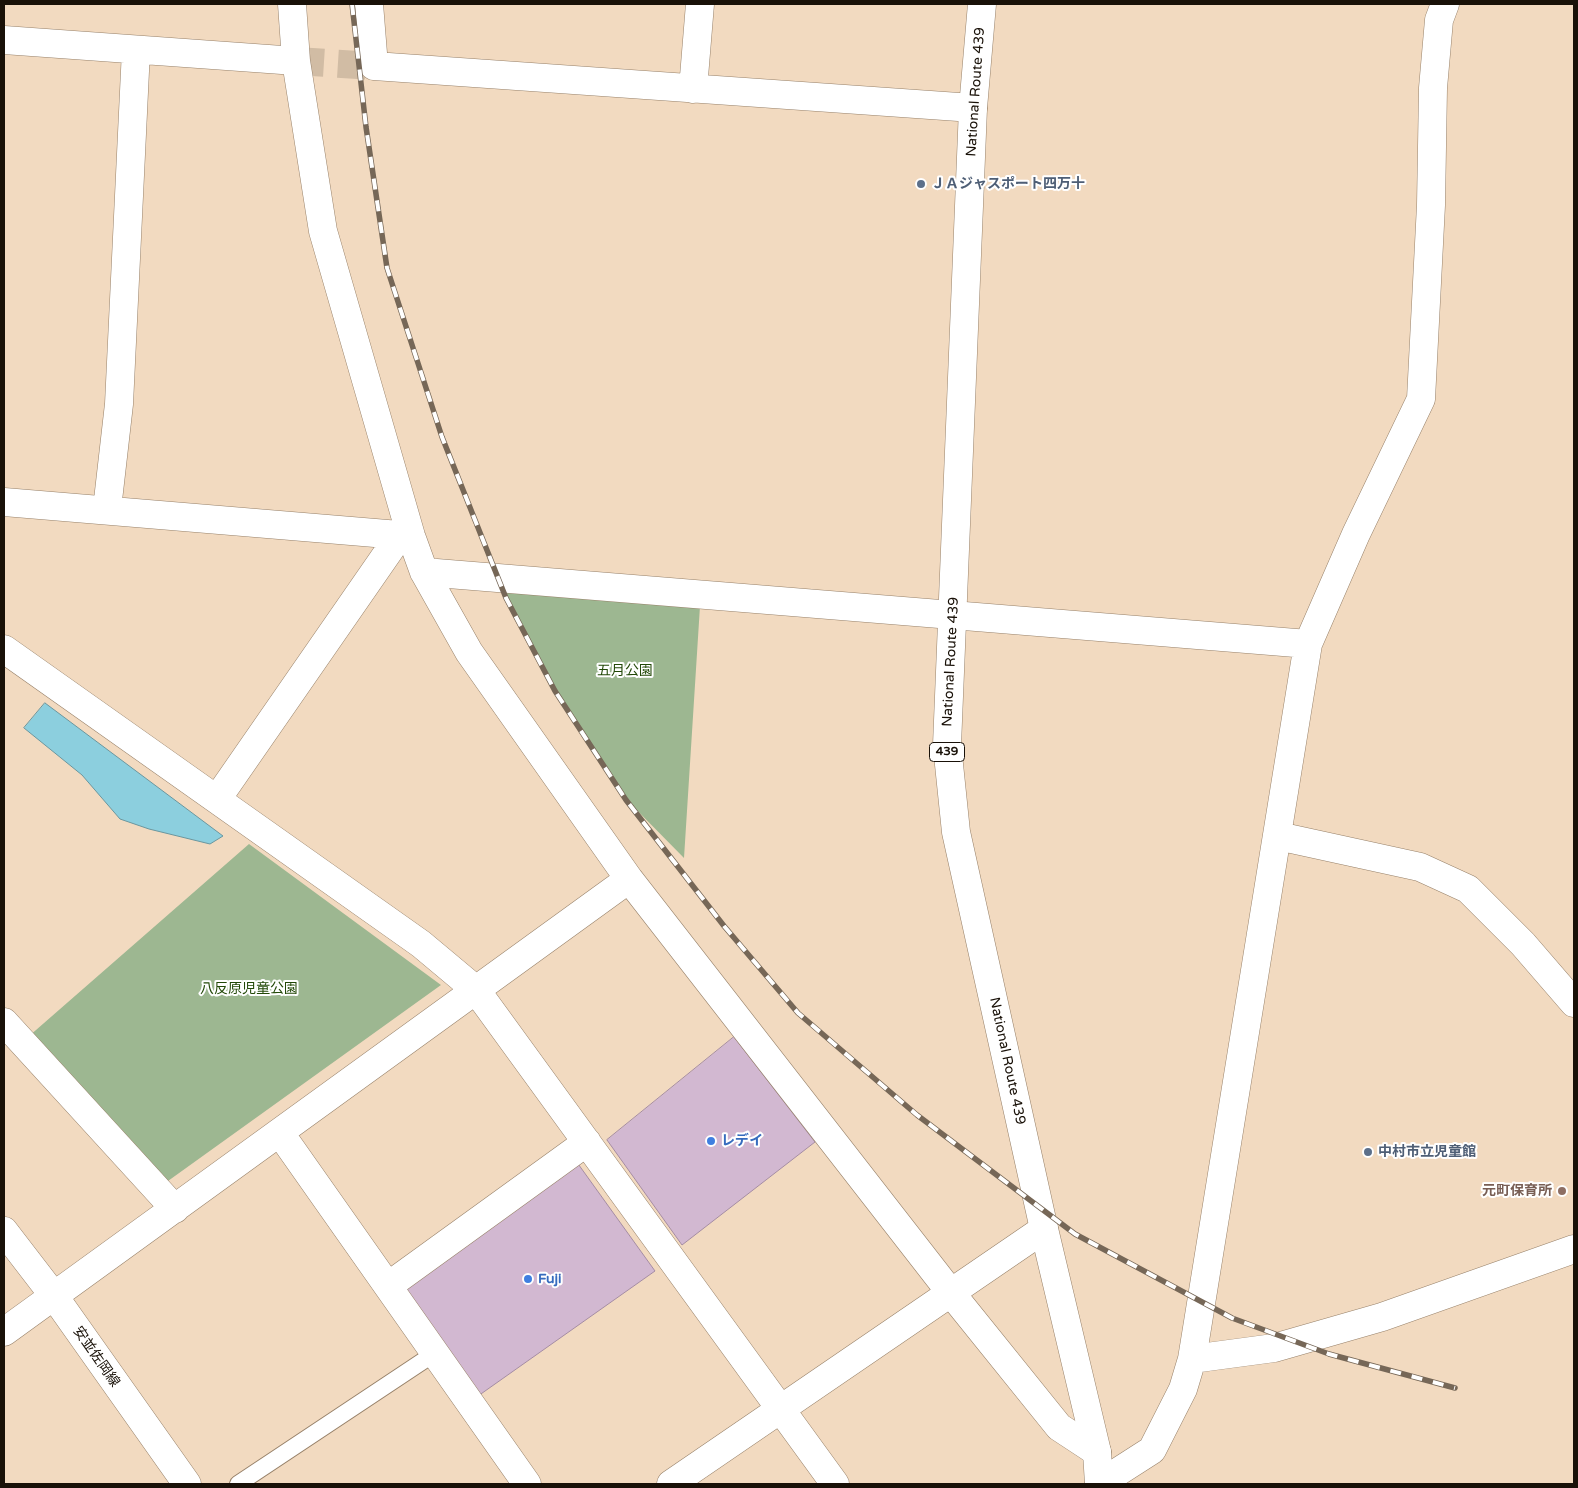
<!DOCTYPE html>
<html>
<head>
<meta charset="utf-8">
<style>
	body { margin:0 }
	#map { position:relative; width:1578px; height:1488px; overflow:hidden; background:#f2dac0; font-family:"Varela Round",sans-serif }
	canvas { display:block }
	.frame { position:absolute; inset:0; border:5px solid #191108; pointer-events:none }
</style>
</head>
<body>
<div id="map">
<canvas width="1578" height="1488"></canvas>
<div class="frame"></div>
</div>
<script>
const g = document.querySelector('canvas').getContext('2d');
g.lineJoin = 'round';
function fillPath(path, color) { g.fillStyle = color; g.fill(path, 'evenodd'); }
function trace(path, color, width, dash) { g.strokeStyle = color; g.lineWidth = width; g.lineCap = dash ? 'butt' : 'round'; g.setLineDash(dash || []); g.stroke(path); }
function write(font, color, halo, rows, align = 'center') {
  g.font = font + ' "Varela Round","Noto Sans JP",sans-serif'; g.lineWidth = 4; g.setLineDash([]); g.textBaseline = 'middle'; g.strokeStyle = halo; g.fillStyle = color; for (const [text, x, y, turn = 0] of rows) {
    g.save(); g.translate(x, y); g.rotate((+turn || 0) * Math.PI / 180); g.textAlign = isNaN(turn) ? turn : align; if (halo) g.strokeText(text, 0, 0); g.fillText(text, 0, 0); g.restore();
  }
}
fillPath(new Path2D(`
	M503 590 700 606 684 858 617 790 550 683Z
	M249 844 441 985 161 1186 28 1037Z`), '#9db791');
const water = new Path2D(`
	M45 703 223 836 210 844 149 829 120 819 82 775 24 728Z`);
fillPath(water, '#8ccfde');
trace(water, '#6a969e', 1);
const building = new Path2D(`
	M734 1037 815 1142 682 1245 607 1140Z
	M576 1161 655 1271 478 1396 401 1287Z`);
fillPath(building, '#d2b8d1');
trace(building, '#a48ca3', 1);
trace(new Path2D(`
	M296 61 374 66`), '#d1bca4', 28, [28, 14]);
const lane = new Path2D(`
	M238 1484 435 1353`);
const street = new Path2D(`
	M292 4 296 61 323 231 411 536 424 572 469 652 629 879 951 1293 1059 1427 1097 1452
	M369 4 374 66 973 108
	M4 40 296 61
	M693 89 700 4
	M4 502 411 536
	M107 509 119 404 136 50
	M424 572 1308 644
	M4 649 421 944 476 990 835 1484
	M217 799 400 535
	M1278 836 1420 867 1468 889 1523 944 1574 1003
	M4 1022 175 1209
	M280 1133 527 1484
	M388 1286 587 1142
	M4 1332 629 879
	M1192 1359 1274 1348 1382 1317 1574 1249
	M671 1484 1044 1229
	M1099 1484 1152 1450 1183 1389 1192 1359 1308 644 1356 534 1421 399 1431 205 1433 88 1439 20 1445 4`);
const secondary = new Path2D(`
	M4 1231 54 1296 187 1484`);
const highway = new Path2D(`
	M982 4 973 108 947 745 956 832 1044 1229 1097 1452 1099 1484`);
trace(lane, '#978169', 18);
trace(street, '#978169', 29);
trace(secondary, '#978169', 29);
trace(highway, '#978169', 29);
trace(lane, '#fff', 16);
trace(street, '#fff', 28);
trace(secondary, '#fff', 28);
trace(highway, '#fff', 28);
const rail = new Path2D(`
	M352 4 366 127 387 268 442 437 506 598 555 691 626 800 724 926 798 1013 917 1115 1075 1234 1232 1318 1329 1354 1455 1388`);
trace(rail, '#766757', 5.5);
trace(rail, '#fff', 4, [11]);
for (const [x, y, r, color] of [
	[921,184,5,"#5c6f8a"],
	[711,1141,5,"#3f7fe0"],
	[1368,1152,5,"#5c6f8a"],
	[1562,1191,5,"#8d6e63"],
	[528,1279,5,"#3f7fe0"]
]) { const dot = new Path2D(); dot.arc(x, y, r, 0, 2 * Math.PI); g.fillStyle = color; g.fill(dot); trace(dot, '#fff', 2); }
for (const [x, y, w] of [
	[947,752,35]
]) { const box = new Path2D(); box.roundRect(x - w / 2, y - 9.5, w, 19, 4); g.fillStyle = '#fff'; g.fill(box); trace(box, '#191108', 1); }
write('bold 12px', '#191108', null, [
	["439",947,752]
]);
write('14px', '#191108', '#fff', [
	["National Route 439",976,92,-86],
	["National Route 439",951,662,-87],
	["National Route 439",1007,1061,78],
	["安並佐岡線",96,1357,55]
]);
write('bold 14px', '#4e5e75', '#fff', [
	["ＪＡジャスポート四万十",931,184],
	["中村市立児童館",1378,1152]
], 'left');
write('14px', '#224807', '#fff', [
	["五月公園",625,671],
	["八反原児童公園",249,989]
]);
write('bold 14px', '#366cbe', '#fff', [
	["レデイ",721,1141],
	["Fuji",538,1279]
], 'left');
write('bold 14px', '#785e54', '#fff', [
	["元町保育所",1552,1191]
], 'right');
</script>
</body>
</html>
